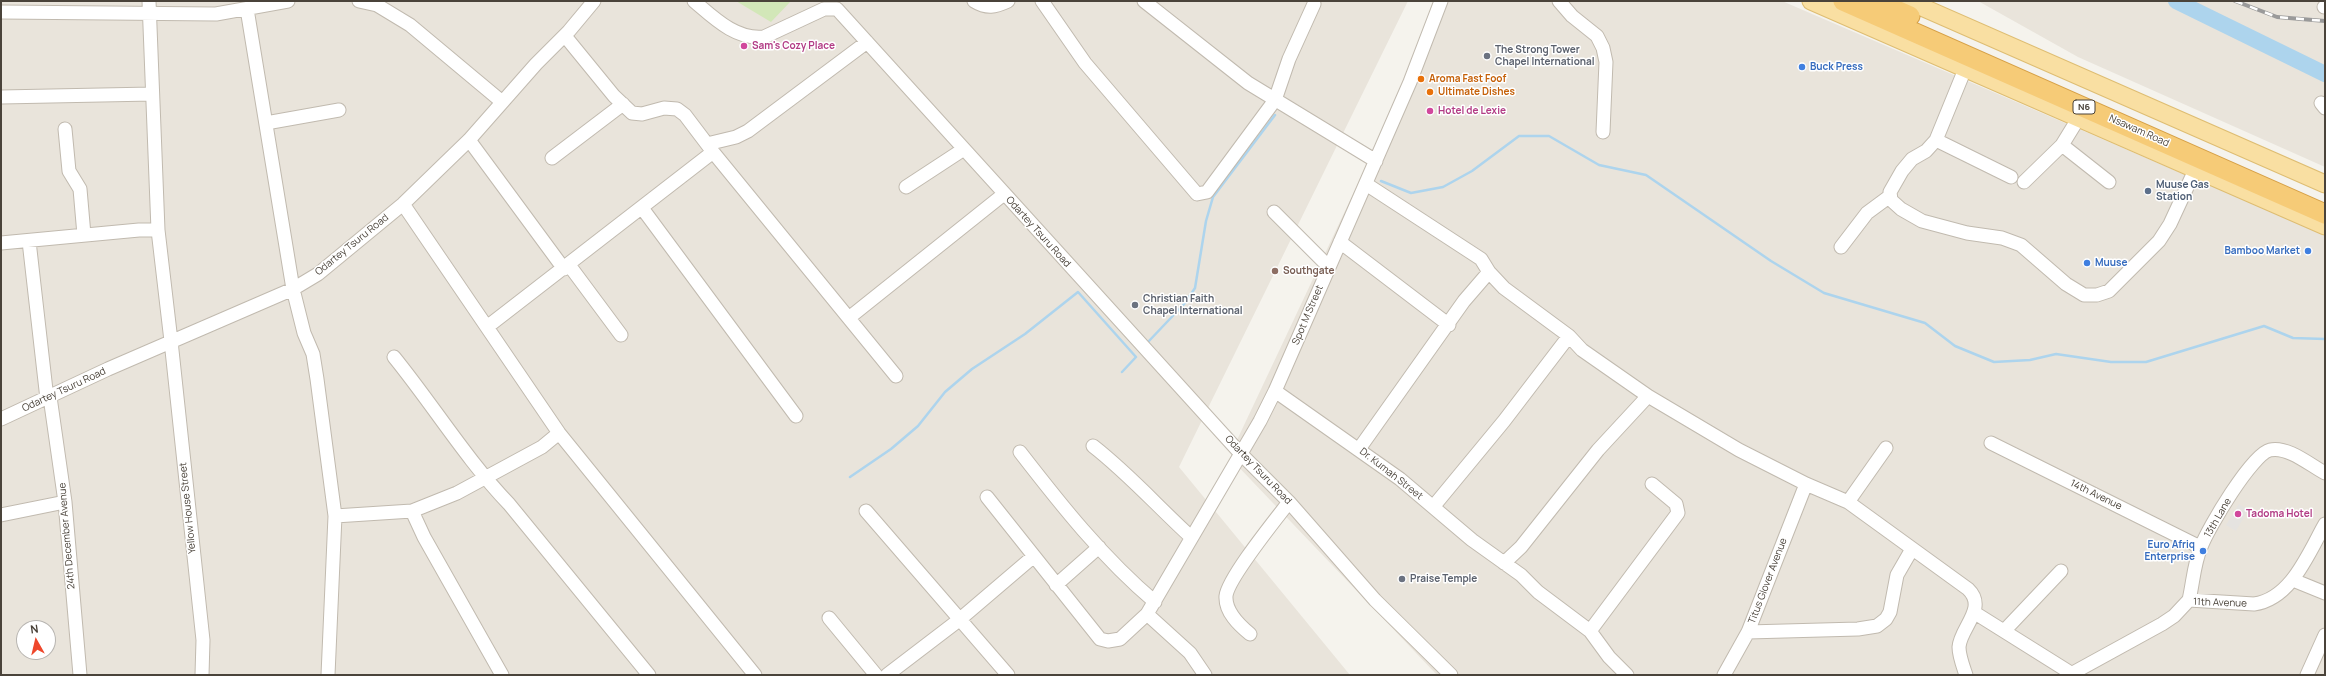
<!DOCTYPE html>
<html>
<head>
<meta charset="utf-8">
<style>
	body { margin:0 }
	#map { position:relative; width:2326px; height:676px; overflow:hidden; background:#f5f3ed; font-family:Manrope,sans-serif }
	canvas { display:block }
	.frame { position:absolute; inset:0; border:2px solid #4a433a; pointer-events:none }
	.north { position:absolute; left:16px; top:620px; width:40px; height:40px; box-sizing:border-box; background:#fff; border:1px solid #b7b4b0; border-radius:50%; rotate:352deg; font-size:11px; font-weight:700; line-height:16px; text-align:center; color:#4a433a }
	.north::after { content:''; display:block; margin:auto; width:14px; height:18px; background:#ee472b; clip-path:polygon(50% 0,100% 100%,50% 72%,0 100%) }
</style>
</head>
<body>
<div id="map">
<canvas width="2326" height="676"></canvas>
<div class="frame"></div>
<div class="north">N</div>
</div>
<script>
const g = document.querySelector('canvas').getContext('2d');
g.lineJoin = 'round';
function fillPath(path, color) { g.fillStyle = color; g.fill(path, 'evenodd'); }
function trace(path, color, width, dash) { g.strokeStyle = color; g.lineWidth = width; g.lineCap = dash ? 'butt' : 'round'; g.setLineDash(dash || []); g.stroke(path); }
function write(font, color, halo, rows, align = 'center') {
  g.font = font + ' Manrope,sans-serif'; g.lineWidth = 3; g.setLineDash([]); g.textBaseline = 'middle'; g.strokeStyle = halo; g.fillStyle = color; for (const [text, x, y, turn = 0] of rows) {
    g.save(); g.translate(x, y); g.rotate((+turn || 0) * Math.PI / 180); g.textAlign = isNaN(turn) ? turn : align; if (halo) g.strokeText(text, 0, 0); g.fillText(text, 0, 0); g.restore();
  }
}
fillPath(new Path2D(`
	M1 1H1408L1179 467 1350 675H1ZM24 628H48V652H24Z
	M1444 1H1782L2325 235V675H1437L1231 459 1237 440Z
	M1978 1H2325V167L2078 57Z`), '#e9e4db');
fillPath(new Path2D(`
	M736 1H791L771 22Z`), '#d2e7b8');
fillPath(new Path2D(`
	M2239 504 2248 510 2236 531 2226 525Z`), '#e5e3e0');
trace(new Path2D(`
	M1381 181 1411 193 1443 187 1472 171 1519 136H1549L1599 165 1646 175 1771 261 1824 293 1925 323 1955 346 1994 362 2030 360 2056 354 2111 362H2146L2264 326 2293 338 2325 339
	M1148 342 1185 303 1195 288 1206 221 1213 197 1275 115
	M850 477 891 449 918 426 945 392 972 369 1025 334 1078 292 1136 357 1122 372`), '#add4ed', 2.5);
trace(new Path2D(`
	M2176 1 2325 74`), '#add4ed', 16);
const minor = new Path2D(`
	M149 1 158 230 171 341 203 640 202 675
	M359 1 377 5 410 25 501 101
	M694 1C714 18 736 40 764 37L824 9H837L1241 454 1289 502 1375 600 1451 675
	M974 1C987 9 995 7 1008 1
	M1042 1 1085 63 1197 194 1207 192 1275 100 1289 59 1314 4
	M1144 1 1248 83 1376 161
	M1559 1 1572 16 1597 36 1603 48 1606 62 1603 132
	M2324 7H2325
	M247 9 293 289 304 333 313 354 317 379 335 516 328 675
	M1 12 216 14 288 1
	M565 36 614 96 632 113 642 114 664 108 677 109 685 115 713 152 896 376
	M1965 69 1936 140 1926 151 1912 159 1902 171 1890 192 1891 200 1901 209 1922 221 1967 233 2002 238 2021 245 2066 284 2084 295H2097L2109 291 2159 241 2170 224 2195 170
	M1 97 152 94
	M2321 103 2325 108
	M266 123 339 110
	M65 129 69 171 80 189 84 235
	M469 140 564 269
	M1936 140 2011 177
	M707 144 736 137 748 131 867 42
	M2062 145 2109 182
	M552 158 623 104
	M2024 182 2062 145 2078 119
	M1366 184 1481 259 1489 272
	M906 187 964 149
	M403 204 559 433 755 675
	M642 208 796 416
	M1274 212 1329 267
	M29 241 47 399
	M1340 242 1449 325
	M1 243 139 230H158
	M1841 247 1867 213 1890 196
	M569 265 621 335
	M850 317 1004 194
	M487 327 713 152
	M394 357C433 405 466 459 509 504L649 675
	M1275 391 1400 479 1472 540 1521 575 1538 592 1590 631 1609 657 1627 675
	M50 397 65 502 80 675
	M1 419 108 369 293 289 318 274 403 204 437 171 469 140 536 64 569 31 594 1
	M1991 443 2200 547
	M1093 446C1129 474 1158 507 1191 537
	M1359 449 1464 301 1489 272 1504 288 1569 336 1582 350 1648 396 1739 450 1806 484 1848 502 1968 589C1988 608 1960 628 1959 647 1959 656 1963 666 1966 675
	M1020 452C1061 505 1103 558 1155 602
	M987 497 1100 639 1108 641 1120 639 1147 614 1260 421 1275 391 1410 82 1441 1
	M1848 502 1886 448
	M1433 507 1504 421 1569 336
	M412 511 457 493 542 447 559 433
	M866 511 1008 675
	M1 515 65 502
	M335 516 412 511 424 537 502 675
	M1504 563 1521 547 1598 450 1648 396
	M2293 580 2325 593
	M1056 585 1099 547
	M2189 600C2193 583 2194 563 2201 547 2208 528 2252 454 2270 450 2288 446 2310 465 2325 473
	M1975 613 2074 675
	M1147 614 1190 653 1205 675
	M829 618 876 675
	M2005 630 2061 571
	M1590 631 1678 513 1676 504 1652 484
	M1748 632 1858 629 1877 626 1886 619 1890 612 1897 575 1912 549
	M1250 634C1239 625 1225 612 1226 596 1228 578 1276 519 1289 502
	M2071 674 2162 624 2174 616 2189 600 2254 604C2291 599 2308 554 2325 524
	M887 675 959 620 1034 556
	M1724 675 1748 632 1806 484
	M2307 675 2325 635`);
const major = new Path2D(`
	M1811 1 2325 226
	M1908 1 2325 184`);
const highway = new Path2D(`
	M1843 1 2325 214
	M1876 1 1910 16`);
trace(minor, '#c1baaf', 15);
trace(major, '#debd72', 19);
trace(highway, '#d6a046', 21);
trace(minor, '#fff', 13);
trace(major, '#f9dfa2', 17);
trace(highway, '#f6cb77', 19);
const rail = new Path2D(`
	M2235 1 2277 17 2325 21`);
trace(rail, '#9a9a9a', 4);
trace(rail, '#fff', 2.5, [8]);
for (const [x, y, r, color] of [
	[744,46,4,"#d1479c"],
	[1487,56,4,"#6b7280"],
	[1802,67,4,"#3f7fe0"],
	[1421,79,4,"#e8710a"],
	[1430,92,4,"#e8710a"],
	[1430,111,4,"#d1479c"],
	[2148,191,4,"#5c6f8a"],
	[2308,251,4,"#3f7fe0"],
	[2087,263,4,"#3f7fe0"],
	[1275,271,4,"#8d6e63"],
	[1135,305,4,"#6b7280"],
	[2238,514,4,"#d1479c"],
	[2203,551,4,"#3f7fe0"],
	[1402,579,4,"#6b7280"]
]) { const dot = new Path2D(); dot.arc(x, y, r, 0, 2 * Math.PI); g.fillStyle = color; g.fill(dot); trace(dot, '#fff', 1.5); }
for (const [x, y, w] of [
	[2084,107,22]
]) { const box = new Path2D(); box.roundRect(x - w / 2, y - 7, w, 14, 3); g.fillStyle = '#fff'; g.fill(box); trace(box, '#4a433a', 1); }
write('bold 9px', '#4a433a', null, [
	["N6",2084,107]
]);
write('bold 10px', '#b23c85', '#fff', [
	["Sam's Cozy Place",752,46],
	["Hotel de Lexie",1438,111],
	["Tadoma Hotel",2246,514]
], 'left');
write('bold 10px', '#5b616d', '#fff', [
	["The Strong Tower",1495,50],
	["Chapel International",1495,62],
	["Christian Faith",1143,299],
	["Chapel International",1143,311],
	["Praise Temple",1410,579]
], 'left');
write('bold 10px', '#366cbe', '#fff', [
	["Buck Press",1810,67],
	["Bamboo Market",2300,251,"right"],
	["Muuse",2095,263],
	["Euro Afriq",2195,545,"right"],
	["Enterprise",2195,557,"right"]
], 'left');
write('bold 10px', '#c56008', '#fff', [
	["Aroma Fast Foof",1429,79],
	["Ultimate Dishes",1438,92]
], 'left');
write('10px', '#4a433a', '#fff', [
	["Nsawam Road",2139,131,24],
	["Odartey Tsuru Road",1038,232,48],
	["Odartey Tsuru Road",352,245,-39],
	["Spot M Street",1308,315,-67],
	["Odartey Tsuru Road",64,390,-25],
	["Odartey Tsuru Road",1258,470,46],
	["Dr. Kumah Street",1391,474,38],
	["14th Avenue",2096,495,26],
	["Yellow House Street",188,508,-96],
	["13th Lane",2218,518,-60],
	["24th December Avenue",67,536,-95],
	["Titus Glover Avenue",1768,581,-69],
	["11th Avenue",2220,603,2]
]);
write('bold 10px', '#4e5e75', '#fff', [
	["Muuse Gas",2156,185],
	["Station",2156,197]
], 'left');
write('bold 10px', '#785e54', '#fff', [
	["Southgate",1283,271]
], 'left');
</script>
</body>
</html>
